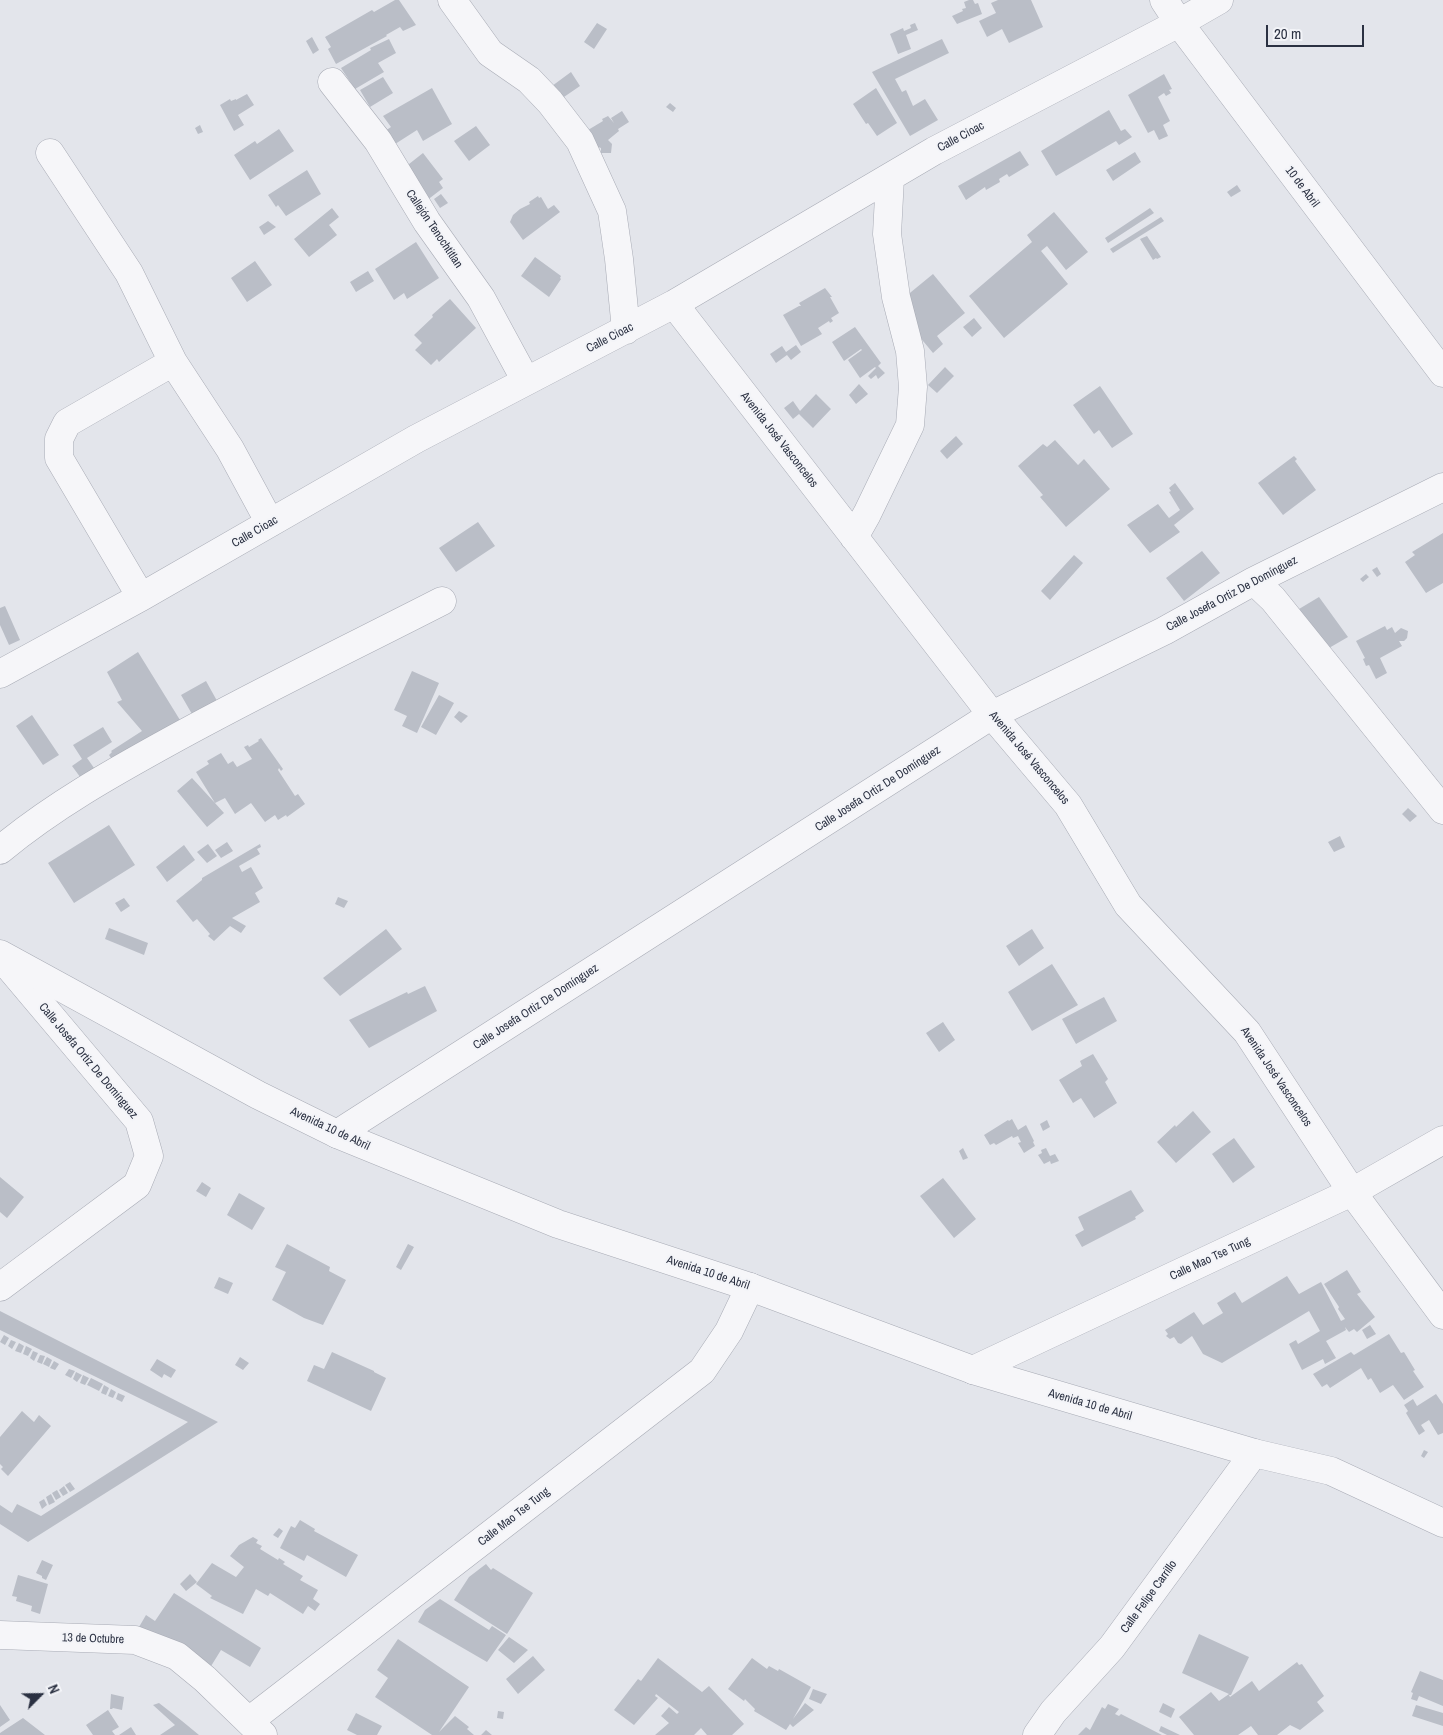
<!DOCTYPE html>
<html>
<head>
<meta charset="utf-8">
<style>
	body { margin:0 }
	#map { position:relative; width:1443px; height:1735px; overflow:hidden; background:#e3e5eb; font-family:"Archivo Narrow",sans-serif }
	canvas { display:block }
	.north { position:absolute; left:15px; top:1670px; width:50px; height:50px; -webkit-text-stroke:4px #f3f4f8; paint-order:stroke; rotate:67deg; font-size:14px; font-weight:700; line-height:20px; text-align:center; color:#2b3142 }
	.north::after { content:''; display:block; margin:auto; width:18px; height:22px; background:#2b3142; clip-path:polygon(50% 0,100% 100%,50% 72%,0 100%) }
	.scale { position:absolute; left:1266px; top:25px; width:98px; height:22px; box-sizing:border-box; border:2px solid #2b3142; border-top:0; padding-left:6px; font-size:15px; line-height:18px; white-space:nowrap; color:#2b3142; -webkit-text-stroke:4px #f3f4f8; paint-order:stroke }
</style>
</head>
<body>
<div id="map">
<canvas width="1443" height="1735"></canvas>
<div class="north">N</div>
<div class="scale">20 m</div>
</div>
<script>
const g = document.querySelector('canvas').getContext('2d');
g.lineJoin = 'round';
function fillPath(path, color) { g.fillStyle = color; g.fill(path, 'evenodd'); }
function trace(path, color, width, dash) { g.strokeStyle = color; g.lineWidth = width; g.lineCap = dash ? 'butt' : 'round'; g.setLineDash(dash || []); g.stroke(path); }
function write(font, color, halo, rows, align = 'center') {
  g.font = font + ' "Archivo Narrow",sans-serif'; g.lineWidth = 4; g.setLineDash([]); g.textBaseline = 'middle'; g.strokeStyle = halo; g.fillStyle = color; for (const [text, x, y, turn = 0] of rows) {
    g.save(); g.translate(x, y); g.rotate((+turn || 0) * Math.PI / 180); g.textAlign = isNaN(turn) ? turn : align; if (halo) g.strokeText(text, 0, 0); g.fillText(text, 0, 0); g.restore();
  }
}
fillPath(new Path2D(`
	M395 0H399L416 25 403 31 400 27 386 35 387 36 336 64 328 49 331 47 325 37 372 10 374 12Z
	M969 0H973L975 4 978 3 982 14 957 24 952 16 963 11 962 9 966 8 964 2Z
	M998 0H1031L1043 27 1009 43 1002 29 987 37 979 21 996 13 991 3Z
	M597 23 607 29 594 49 584 42Z
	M915 23 918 30 906 35 911 49 898 54 890 34 903 28 904 31 911 28 910 25Z
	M312 37 319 50 313 54 306 41Z
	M389 39 396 53 378 63 384 72 355 89 341 68 371 50 370 48Z
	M942 39 949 53 895 79 902 92 906 90 913 106 925 99 938 120 910 136 872 72Z
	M571 72 580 86 561 99 552 86Z
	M1164 74 1172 89 1169 90 1171 93 1166 96 1164 93 1158 97 1170 121 1163 125 1168 136 1159 140 1154 130 1148 133 1128 95Z
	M383 77 393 93 370 107 360 90Z
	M432 88 452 124 423 141 417 130 392 146 385 131 391 127 383 116Z
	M876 88 897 123 877 136 868 123 866 124 853 104Z
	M247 94 254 105 238 115 244 125 234 131 220 105 230 99 231 101 236 99V100Z
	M670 103 676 108 673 112 666 107Z
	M1109 110 1121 131 1125 129 1132 137 1119 145 1116 141 1056 176 1041 151Z
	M622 111 629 122 618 129 619 131 608 140 612 144 611 153H601V148L598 147 588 130 603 121 602 119 608 116 614 123 611 118Z
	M200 125 203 132 198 134 195 128Z
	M476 126 490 145 469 161 454 141Z
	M279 129 294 151 250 180 234 155 255 141 257 144Z
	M1020 151 1029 165 1009 177 1007 174 999 179 1000 182 986 190 985 187 966 200 958 186Z
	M1135 152 1141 162 1113 181 1106 170Z
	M423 153 443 179 439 182 443 188 426 201 404 168Z
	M307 170 321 194 286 216 278 205 276 207 268 195Z
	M1237 185 1241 191 1231 197 1227 192Z
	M441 194 448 203 440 208 434 199Z
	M538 196 539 198 541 197 548 209 554 205 560 212 523 240 510 222 513 215 520 209 530 204 529 202Z
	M332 208 339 217 329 225 337 235 309 257 294 239Z
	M1150 208 1154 213 1108 243 1105 238Z
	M1054 212 1088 252 1066 270 1047 246 1041 251 1068 284 1004 338 969 296 1032 242 1027 235Z
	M1161 217 1164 221 1113 253 1110 249Z
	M268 221 276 227 264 235 259 227Z
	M1147 236 1161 257 1157 259 1156 258 1153 260 1140 239Z
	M416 242 439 278 407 299 404 293 394 300 375 269Z
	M535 257 561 276 560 278 561 279 549 297 521 276Z
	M255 261 272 285 247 302 231 278Z
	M368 271 374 281 356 292 350 282Z
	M933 274 965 313 937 336 943 344 933 353 894 306Z
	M825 288 832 297H830L839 313 831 318 833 321 830 323 829 321 818 328 822 334 801 346 783 315 799 306H801L799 303Z
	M450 299 476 328 439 362 437 359 431 365 415 350 422 343 414 335 433 317 432 315Z
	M974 318 982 328 972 337 963 327Z
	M855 327 881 363 878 366 885 373 878 379 876 375 871 379 868 376 876 368 875 367 860 378 848 360 862 350 861 349 844 361 832 342Z
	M796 345 801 352 791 360 787 355 776 363 770 354 782 346 786 352Z
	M945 367 954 376 937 393 928 385Z
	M859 384 868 394 856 404 849 395Z
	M1100 386 1133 434 1112 448 1099 430 1094 434 1073 405Z
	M816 394 831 409 813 428 799 414 793 419 784 408 793 401 800 411Z
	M956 436 963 444 947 459 940 451Z
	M1055 440 1078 465 1084 459 1110 489 1066 527 1040 497 1043 495 1018 466 1043 444 1047 447Z
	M1294 456 1297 459 1295 461 1316 490 1283 515 1258 483Z
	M1175 483 1194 509 1174 525 1180 532 1150 553 1127 525 1158 504 1169 518 1180 510 1169 492 1171 491 1169 488Z
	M478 522 495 546 456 572 439 548Z
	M1443 533V583L1426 593 1405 562 1415 555 1412 552Z
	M1202 551 1220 573 1184 601 1166 578Z
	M1074 555 1083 563 1050 600 1041 591Z
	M1377 567 1381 574 1377 577 1372 570Z
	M1366 574 1369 577 1363 582 1360 579Z
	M1319 597 1348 637 1329 648 1299 609Z
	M5 606 20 640 9 645 0 625V608Z
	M1385 626 1387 630 1392 627 1395 633 1401 628 1408 631 1407 638 1404 641H1399L1402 646 1380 658 1387 673 1376 679 1369 665 1366 666 1363 659 1365 658 1356 641Z
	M138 652 180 720 115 764 109 755 112 752 111 751 142 731 117 702 122 700 107 672Z
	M412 671 439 683 417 733 402 726 407 716 394 710Z
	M206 681 221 708 196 721 181 695Z
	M439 695 454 703 436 735 421 727Z
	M459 711 468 716 461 723 454 717Z
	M32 715 59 755 43 765 16 726Z
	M103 727 112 742 87 758 99 775 86 785 72 766 82 759 73 745Z
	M261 738 283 769 281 771 279 768 278 770 295 796 298 794 305 804 287 817 286 815 278 820 275 815 265 822 251 803 235 814 225 798 215 803 224 813 207 827 177 791 192 778 215 803 196 772 209 764 207 761 221 753 228 764 233 761 237 767 252 759 244 747 248 745 249 747 259 741 258 740Z
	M1408 808 1417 816 1410 822 1402 814Z
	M109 825 135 865 74 903 48 863Z
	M1340 836 1345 847 1334 852 1328 842Z
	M227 842 233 851 221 858 215 850Z
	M208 844 217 856 207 863 197 852Z
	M260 844 261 847 257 849 260 854 239 866 242 872 251 867 263 888 255 893 260 902 232 918 246 926 241 933 230 926 214 941 208 936 210 934 197 919 193 922 176 901 202 880V878Z
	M184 845 195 860 167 882 156 867Z
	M338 897 348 901 344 908 335 904Z
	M124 898 130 906 121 912 115 903Z
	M109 928 148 943 144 955 105 939Z
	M386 929 402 949 340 996 323 978Z
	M1032 929 1044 948 1019 966 1006 946Z
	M1052 964 1078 1005 1032 1031 1008 992Z
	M425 986 437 1011 369 1048 349 1020 407 992 408 994Z
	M1104 997 1117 1021 1076 1044 1062 1019Z
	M943 1022 955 1040 939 1052 926 1033Z
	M1093 1054 1108 1079 1105 1082 1117 1103 1094 1118 1081 1098 1073 1103 1059 1080 1082 1066 1080 1061Z
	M1193 1111 1211 1132 1176 1163 1157 1142 1175 1125 1176 1127Z
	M1012 1119 1018 1130 1026 1125 1034 1141 1033 1142 1035 1146 1024 1153 1018 1143 1021 1142 1018 1136 1013 1138 1012 1136 996 1145 994 1143 990 1145 984 1135 1008 1120 1009 1121Z
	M1047 1120 1050 1127 1043 1131 1040 1124Z
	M1234 1138 1255 1167 1233 1183 1212 1154Z
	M963 1148 968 1158 963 1160 959 1151Z
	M1046 1148 1050 1156 1055 1154 1059 1161 1051 1164 1050 1161 1044 1164 1038 1155 1042 1153 1041 1150Z
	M0 1177 24 1197 7 1218 0 1212Z
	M943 1178 976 1219 954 1238 920 1196Z
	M202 1182 211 1188 206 1197 196 1191Z
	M1131 1190 1144 1211 1135 1217 1136 1219 1082 1247 1075 1235 1084 1230 1078 1217Z
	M239 1193 265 1208 252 1230 227 1215Z
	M287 1244 330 1267 329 1271 346 1280 323 1325 304 1318 272 1300 286 1272 275 1267Z
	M408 1244 414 1247 401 1270 396 1267Z
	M1347 1270 1361 1292 1357 1294 1375 1317 1357 1332 1354 1329 1349 1332 1345 1327 1346 1330 1326 1341 1336 1358 1325 1364 1323 1359 1302 1370 1289 1344 1296 1340 1298 1344 1320 1331 1309 1311 1222 1363 1203 1354 1192 1336 1181 1344 1178 1343 1174 1337 1170 1339 1166 1336 1168 1334 1165 1330 1194 1312 1203 1325 1223 1313 1217 1303 1235 1292 1242 1303 1287 1276 1299 1294 1321 1282 1341 1321 1345 1319 1338 1309 1339 1307 1324 1284Z
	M219 1277 233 1283 228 1294 214 1288Z
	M0 1311 218 1422 28 1542 0 1524V1505L12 1513 17 1504 41 1516 188 1422 0 1330Z
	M1370 1325 1376 1334 1367 1339 1362 1330Z
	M1389 1334 1401 1353 1404 1352 1415 1370 1413 1371 1424 1387 1404 1400 1393 1385 1380 1393 1371 1378 1368 1380 1361 1368 1330 1388 1327 1384 1322 1387 1313 1374 1351 1352 1354 1355Z
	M4 1335 9 1338 5 1345 0 1342Z
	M11 1340 16 1342 12 1349 8 1346Z
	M19 1343 24 1346 21 1353 15 1351Z
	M26 1346 32 1349 28 1356 23 1354Z
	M33 1351 38 1353 34 1361 30 1358Z
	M332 1352 374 1371V1372L386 1378 371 1411 307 1381 314 1365 324 1369Z
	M40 1355 45 1356 42 1364 37 1362Z
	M47 1357 52 1360 49 1367 43 1364Z
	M240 1357 249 1363 243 1370 235 1365Z
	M157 1359 176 1370 171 1378 164 1374 162 1378 150 1370Z
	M54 1361 59 1364 55 1370 50 1368Z
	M69 1369 75 1371 71 1378 65 1375Z
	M76 1372 82 1375 77 1382 73 1379Z
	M83 1375 89 1378 85 1385 80 1383Z
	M91 1378 103 1384 99 1391 87 1385Z
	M104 1385 109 1388 106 1395 101 1393Z
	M111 1389 116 1392 113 1398 108 1396Z
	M118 1393 125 1396 122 1402 116 1399Z
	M1436 1394 1443 1404V1433L1438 1435 1429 1420 1421 1425 1425 1431 1419 1435 1406 1413 1408 1411 1404 1405 1413 1399 1417 1406Z
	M22 1411 34 1422 39 1415 51 1426 8 1476 1 1469 3 1467 0 1464V1437Z
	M1424 1450 1428 1452 1424 1458 1421 1456Z
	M70 1482 75 1489 70 1492 65 1485Z
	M64 1486 68 1493 63 1496 59 1490Z
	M57 1490 61 1497 56 1500 52 1493Z
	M51 1494 55 1502 49 1505 46 1497Z
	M44 1499 47 1505 42 1509 39 1502Z
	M300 1520 315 1529 314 1531 358 1555 346 1577 307 1555 304 1561 280 1548 291 1526 295 1528Z
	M279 1528 283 1531 278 1538 273 1535Z
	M253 1537 258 1540 256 1543 262 1546 260 1549 278 1560 279 1558 285 1562 283 1564 303 1576 300 1580 318 1590 313 1599 320 1604 315 1611 308 1606 303 1614 270 1593 268 1596 256 1589 243 1614 210 1598 212 1596 196 1584 212 1563 236 1577 244 1567 230 1556 239 1545Z
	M42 1560 53 1565 46 1580 42 1578V1576L36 1573Z
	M486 1564 491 1570 493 1568 533 1593 507 1634 454 1600 469 1577Z
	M190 1574 197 1582 186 1591 180 1584Z
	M18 1575 48 1584 40 1614 31 1611 32 1606 16 1601 17 1597 12 1596Z
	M174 1593 261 1648 250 1667 221 1650 208 1671 155 1640 139 1627 146 1615 155 1621Z
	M440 1599 489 1630 492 1626 506 1635 487 1662 418 1622 425 1610Z
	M1199 1634 1249 1657 1231 1695H1229L1230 1697 1252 1681 1259 1691 1297 1662 1299 1665 1302 1664 1324 1696 1317 1702 1324 1711 1300 1730 1290 1725 1277 1735H1258L1251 1726 1238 1735H1194L1179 1717 1211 1692 1219 1701 1229 1694 1182 1673Z
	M509 1637 528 1650 514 1663 498 1650Z
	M398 1639 469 1687 439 1732 455 1716 469 1727 467 1729 474 1735H432L375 1697 388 1678 377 1670Z
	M533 1656 545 1670 518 1694 506 1679Z
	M658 1658 702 1692 709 1686 744 1724 732 1735H707L701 1728 694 1735H655L669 1723 661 1716 669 1707 677 1714 679 1712 656 1694 655 1696 658 1698 634 1725 614 1710 638 1679 641 1681Z
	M752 1658 767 1669 769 1666 778 1671 779 1669 811 1687 793 1719 805 1703 814 1710 793 1727 790 1724 786 1730 754 1711 755 1709 745 1699 744 1701 728 1689Z
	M1420 1671 1443 1680V1706L1419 1696 1417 1701 1411 1699 1413 1693 1411 1692Z
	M813 1689 827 1694 821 1704 809 1699Z
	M111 1694 124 1697 122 1710 113 1708 112 1709H110Z
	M159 1703 182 1721 199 1735H160L175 1725 153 1705Z
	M1163 1703 1175 1709 1171 1718 1159 1712Z
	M1108 1704 1119 1709 1115 1714 1119 1716 1121 1714 1162 1735H1078L1086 1727 1090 1730 1102 1707 1105 1709Z
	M0 1705 10 1720 0 1727Z
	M1416 1705 1443 1713V1726L1412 1716Z
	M108 1710 119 1727 112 1731 115 1735H93L86 1725Z
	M498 1711 504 1712 503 1719 497 1718Z
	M356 1713 382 1726 377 1735H357L347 1730Z
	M23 1718 45 1735H0V1733Z
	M1161 1726 1180 1735H1167L1159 1731Z
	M131 1727 136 1735H119Z
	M486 1730 492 1735H481Z`), '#babec7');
const minor = new Path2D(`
	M452 0 490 53 529 80 550 102 580 141 612 211 619 259 626 330
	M1164 0 1179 23 1443 373
	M332 82 378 141 427 222 481 298 526 381
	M50 153 129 273 173 362 230 449 270 523
	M674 304 992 715 1068 805 1128 905 1247 1032 1352 1192 1443 1315
	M854 537 867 514 910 425 913 387 910 351 896 297 887 234 890 178
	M1254 581 1273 599 1443 810
	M141 597 59 458V439L67 423 173 362
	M0 674 141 597 416 439 674 304 934 151 1179 23 1219 0
	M0 850C53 806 112 773 172 740 261 691 352 647 442 601
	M0 956 139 1121 149 1156 137 1185 0 1287
	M337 1134 992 715 1164 631 1254 581 1443 487
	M973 1370 1352 1192 1443 1140
	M0 1635 135 1640 177 1656 205 1679 263 1735
	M249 1721 702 1371 729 1331 750 1287
	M1037 1735 1053 1712 1112 1647 1254 1453`);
const tertiary = new Path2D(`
	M0 954 258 1095 337 1134 558 1224 750 1287 973 1370 1254 1453 1331 1471 1443 1523`);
trace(minor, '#a8abb5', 29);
trace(tertiary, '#a8abb5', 29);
trace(minor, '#f6f6f9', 28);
trace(tertiary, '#f6f6f9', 28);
write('12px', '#2b3142', '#f3f4f8', [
	["Calle Cioac",961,137,-28],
	["10 de Abril",1302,187,53],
	["Callejón Tenochtitlan",434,229,56],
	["Calle Cioac",610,338,-27],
	["Avenida José Vasconcelos",779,440,52],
	["Calle Cioac",255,532,-30],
	["Calle Josefa Ortiz De Domínguez",1232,594,-28],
	["Avenida José Vasconcelos",1029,758,50],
	["Calle Josefa Ortiz De Domínguez",878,789,-33],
	["Calle Josefa Ortiz De Domínguez",536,1007,-33],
	["Calle Josefa Ortiz De Domínguez",88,1061,50],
	["Avenida José Vasconcelos",1276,1077,56],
	["Avenida 10 de Abril",330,1129,25],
	["Calle Mao Tse Tung",1210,1259,-25],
	["Avenida 10 de Abril",708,1273,18],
	["Avenida 10 de Abril",1090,1405,16],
	["Calle Mao Tse Tung",514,1517,-38],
	["Calle Felipe Carrillo",1149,1597,-54],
	["13 de Octubre",93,1639,2]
]);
</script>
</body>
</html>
